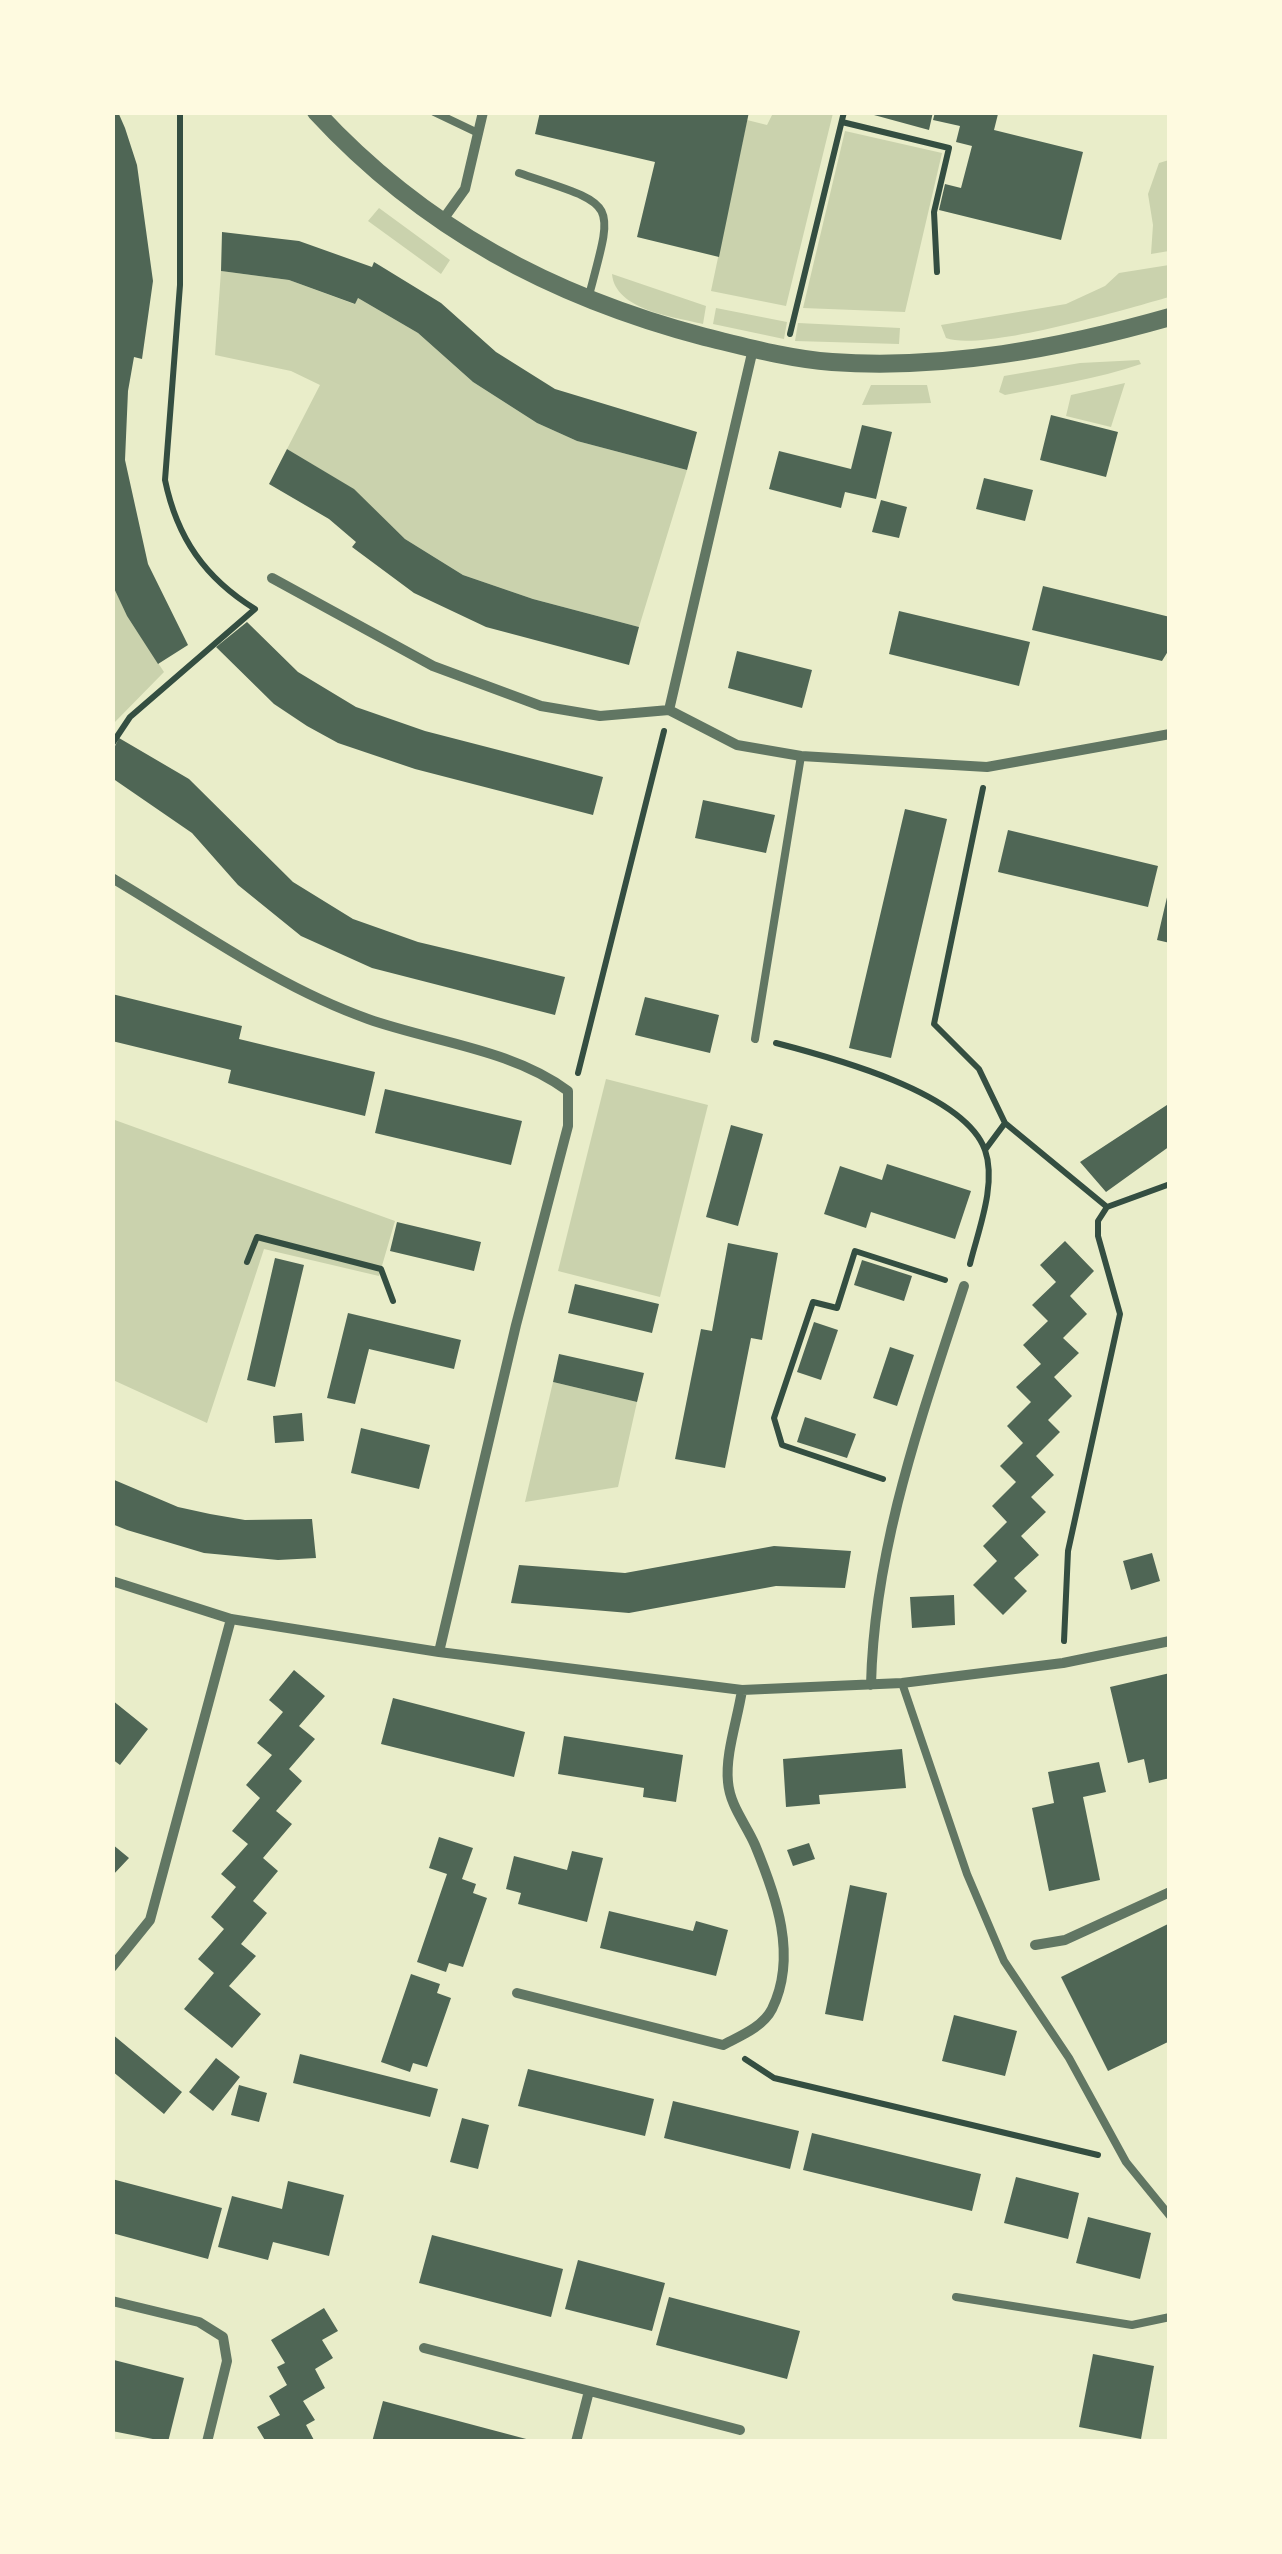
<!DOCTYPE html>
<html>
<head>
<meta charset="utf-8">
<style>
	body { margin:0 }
	#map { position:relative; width:1282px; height:2554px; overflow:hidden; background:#e9edc9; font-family:"Asap Condensed",sans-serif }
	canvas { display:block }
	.frame { position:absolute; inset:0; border:115px solid #fefae0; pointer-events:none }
</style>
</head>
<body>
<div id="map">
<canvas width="1282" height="2554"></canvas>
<div class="frame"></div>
</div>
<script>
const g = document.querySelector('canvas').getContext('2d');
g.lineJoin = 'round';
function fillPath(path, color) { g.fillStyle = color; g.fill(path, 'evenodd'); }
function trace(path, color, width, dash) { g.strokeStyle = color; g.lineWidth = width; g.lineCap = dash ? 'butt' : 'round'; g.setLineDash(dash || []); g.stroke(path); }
fillPath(new Path2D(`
	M773 113H833L786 306 711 291 747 120 767 125Z
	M845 131 942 153 905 312 803 308Z
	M1169 160V251L1151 254 1153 225 1148 194 1159 163Z
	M379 208 450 260 441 274 368 221Z
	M1169 265V297C1127 309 982 352 946 338L941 325 1066 304 1105 286 1119 273Z
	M221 271 289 280 354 304 358 298 418 333 473 382 537 423 577 441 687 470 639 627 533 599 463 575 405 539 353 489 287 449 320 385 291 371 215 355Z
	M612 274 706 306 703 324C674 317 615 310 612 274Z
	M716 308 787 322 784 339 713 324Z
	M798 323 900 328 899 344 795 341Z
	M1139 360 1141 364C1097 379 1050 386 1005 395L999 392 1004 376 1080 363Z
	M1125 383 1111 427 1066 416 1071 395Z
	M871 385H927L931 403 862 405Z
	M112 584 127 616 164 672 113 724Z
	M606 1079 708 1105 660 1297 558 1271Z
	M112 1119 395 1221 379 1276 264 1249 207 1423 113 1380Z
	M553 1382 637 1402 618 1487 525 1502Z`), '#cad2ad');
fillPath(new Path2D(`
	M112 112H118L125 128 137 165 153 281 142 359 134 357 128 391 125 460 148 564 188 645 158 664 127 616 112 584Z
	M540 112H749L719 257 637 237 655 162 535 134Z
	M863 112H933L929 130Z
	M935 112H992L998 114 994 130 1083 152 1061 240 939 210 945 184 961 188 972 146 956 142 960 126 933 120Z
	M222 232 299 241 372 267 374 262 441 303 496 352 555 389 697 432 687 470 577 441 537 423 473 382 418 333 358 298 355 304 289 280 221 271Z
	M1051 415 1118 432 1106 477 1040 460Z
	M862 425 892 432 876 499 845 492 841 508 769 489 779 451 851 469Z
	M287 449 354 489 405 539 463 575 533 599 639 627 629 665 486 627 414 593 352 547 356 542 329 519 269 484Z
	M984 478 1033 490 1025 521 976 509Z
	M881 500 907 507 899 538 872 532Z
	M1043 586 1170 617V648L1162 661 1032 630Z
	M899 611 1030 642 1019 686 889 654Z
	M247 622 298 672 356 707 425 731 603 777 593 815 415 769 338 743 307 726 274 704 216 647Z
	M737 651 812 670 802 708 728 688Z
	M119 738 189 779 293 882 353 919 418 942 565 977 555 1015 372 968 301 936 238 885 192 833 112 778V752Z
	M703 800 775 815 766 853 695 838Z
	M905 809 947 819 891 1058 849 1048Z
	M1008 830 1158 866 1148 907 998 872Z
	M1168 893 1170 894V943L1157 940Z
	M112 994 242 1026 239 1039 375 1072 365 1116 228 1083 231 1070 112 1041Z
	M645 997 719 1015 710 1053 635 1035Z
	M385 1089 522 1121 511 1165 375 1133Z
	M1170 1103V1146L1106 1192 1080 1162Z
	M731 1125 763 1134 738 1226 706 1217Z
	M887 1164 971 1191 955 1239 871 1212 866 1228 824 1214 840 1166 882 1180Z
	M397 1222 481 1242 474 1271 390 1251Z
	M1065 1241 1094 1271 1070 1296 1087 1314 1063 1338 1079 1353 1054 1377 1072 1396 1048 1420 1060 1432 1036 1456 1054 1475 1031 1497 1046 1512 1021 1536 1039 1555 1014 1578 1027 1591 1003 1615 973 1585 997 1561 983 1546 1007 1522 992 1506 1016 1482 1000 1466 1023 1443 1007 1426 1031 1402 1016 1387 1041 1364 1023 1345 1048 1321 1032 1305 1056 1282 1040 1265Z
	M728 1243 778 1253 762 1340 751 1338 725 1468 675 1459 701 1329 712 1331Z
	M275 1258 304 1265 275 1387 247 1380Z
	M862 1260 912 1276 904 1301 854 1285Z
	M575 1284 659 1304 652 1333 568 1313Z
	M348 1313 461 1340 454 1369 369 1349 355 1404 327 1398Z
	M814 1322 838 1330 821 1380 797 1372Z
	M890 1347 914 1355 897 1406 873 1398Z
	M559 1354 644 1373 637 1402 553 1382Z
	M302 1413 304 1441 275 1443 273 1416Z
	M805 1417 856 1434 847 1458 797 1442Z
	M361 1428 430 1445 419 1489 351 1473Z
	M112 1479 178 1507 210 1514 245 1520 312 1519 316 1558 278 1560 204 1553 127 1530 112 1524Z
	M774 1546 851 1551 845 1588 776 1586 629 1613 511 1603 519 1565 625 1573Z
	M1152 1553 1160 1581 1131 1590 1123 1561Z
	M954 1595 955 1625 912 1628 910 1597Z
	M294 1670 325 1696 299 1726 315 1739 289 1769 302 1781 276 1811 292 1824 263 1858 278 1871 253 1901 267 1913 241 1944 256 1956 229 1986 261 2014 232 2048 184 2009 214 1973 198 1959 224 1929 211 1917 236 1887 221 1874 248 1844 232 1831 260 1798 246 1785 272 1755 257 1743 283 1712 269 1700Z
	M1170 1673V1778L1149 1783 1144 1759 1128 1763 1110 1687Z
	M393 1698 525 1732 514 1777 381 1744Z
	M112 1700 148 1729 120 1765 112 1759Z
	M564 1736 683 1755 676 1802 643 1797 644 1788 558 1774Z
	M902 1749 906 1788 819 1795 820 1804 786 1807 783 1759Z
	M1099 1762 1106 1792 1083 1797 1100 1880 1049 1891 1032 1808 1054 1803 1048 1772Z
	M439 1837 473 1848 462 1879 476 1884 473 1893 487 1898 463 1967 449 1963 446 1972 417 1962 447 1874 429 1868Z
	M809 1843 815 1859 793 1866 787 1850Z
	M112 1844 129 1858 112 1876Z
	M572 1851 603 1858 587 1922 518 1904 521 1893 506 1889 514 1856 567 1870Z
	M850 1885 887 1893 863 2021 825 2014Z
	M609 1911 693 1931 696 1921 728 1930 716 1976 600 1948Z
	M1170 1923V2041L1108 2071 1061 1977Z
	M411 1974 440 1984 437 1993 451 1998 427 2067 413 2063 410 2072 381 2062Z
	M954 2015 1017 2031 1005 2076 942 2061Z
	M112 2034 182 2092 164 2114 112 2071Z
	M300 2054 438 2089 430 2117 293 2083Z
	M216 2058 240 2077 213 2111 189 2092Z
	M528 2069 654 2099 645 2136 518 2106Z
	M239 2085 267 2093 259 2122 231 2115Z
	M673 2101 799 2131 790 2169 664 2138Z
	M462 2118 489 2125 478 2169 450 2162Z
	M812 2133 981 2174 972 2211 803 2170Z
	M1016 2177 1079 2193 1068 2239 1004 2223Z
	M112 2179 222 2208 208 2259 112 2233Z
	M288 2181 344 2195 329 2256 273 2242 268 2260 218 2247 232 2196 282 2209Z
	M1088 2217 1151 2233 1140 2279 1076 2263Z
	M432 2235 563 2269 551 2317 419 2283Z
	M578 2260 665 2283 652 2331 565 2309Z
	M669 2297 800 2331 787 2379 656 2345Z
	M324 2308 338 2331 322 2340 333 2358 315 2369 325 2388 303 2401 315 2420 306 2425 315 2442H266L257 2427 280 2415 269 2396 287 2385 277 2367 285 2363 271 2340Z
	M1093 2354 1154 2366 1141 2439 1079 2427Z
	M114 2360 184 2378 168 2442 112 2431Z
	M383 2401 530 2440V2442H372Z`), '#4f6655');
trace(new Path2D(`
	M842 122 949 148 934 212 937 272
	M790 334 844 112
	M112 744 130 717 255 609C205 578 177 538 165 480L180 285V112
	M983 788 934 1024 979 1069 1005 1123 1107 1207 1098 1221V1236L1120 1314 1068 1551 1064 1641
	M776 1043C830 1057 964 1092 985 1150 997 1184 978 1231 970 1264
	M578 1073 664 731
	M985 1150 1005 1123
	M1107 1207 1170 1184
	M247 1262 257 1237 381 1269 393 1301
	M883 1479 782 1445 774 1418 813 1302 837 1308 855 1251 945 1280
	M745 2059 774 2078 1098 2155`), '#344e41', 6);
trace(new Path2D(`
	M434 112 478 133
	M519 173C619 207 615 197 588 299
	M755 1039 801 756
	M902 1683 967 1874 1004 1961 1069 2058 1126 2162 1170 2216
	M956 2297 1132 2325 1170 2317`), '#617663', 8);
trace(new Path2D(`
	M442 221 465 189 483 112
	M272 578 433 666 541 706 600 716 669 710 737 745 801 756 987 767 1170 734
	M669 710 753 349
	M112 878C195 927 277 987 368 1019 433 1042 512 1049 568 1091V1126L516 1325 439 1652
	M112 1581 231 1619 439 1652 742 1690 902 1683 1063 1663 1170 1641
	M871 1685C874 1547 922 1416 964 1286
	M1035 1945 1065 1940 1170 1892
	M112 1967 150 1920 231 1619
	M517 1993 723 2045C740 2036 763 2027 772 2009 798 1956 776 1896 755 1845 746 1824 730 1806 728 1782 725 1754 738 1718 742 1690
	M112 2301 199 2322 223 2337 227 2361 207 2442
	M424 2348 740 2430
	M576 2442 589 2391`), '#617663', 10);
trace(new Path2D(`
	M316 112C424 229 553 297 705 337 746 347 789 359 832 362 946 370 1061 348 1170 317`), '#617663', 18);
</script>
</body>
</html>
